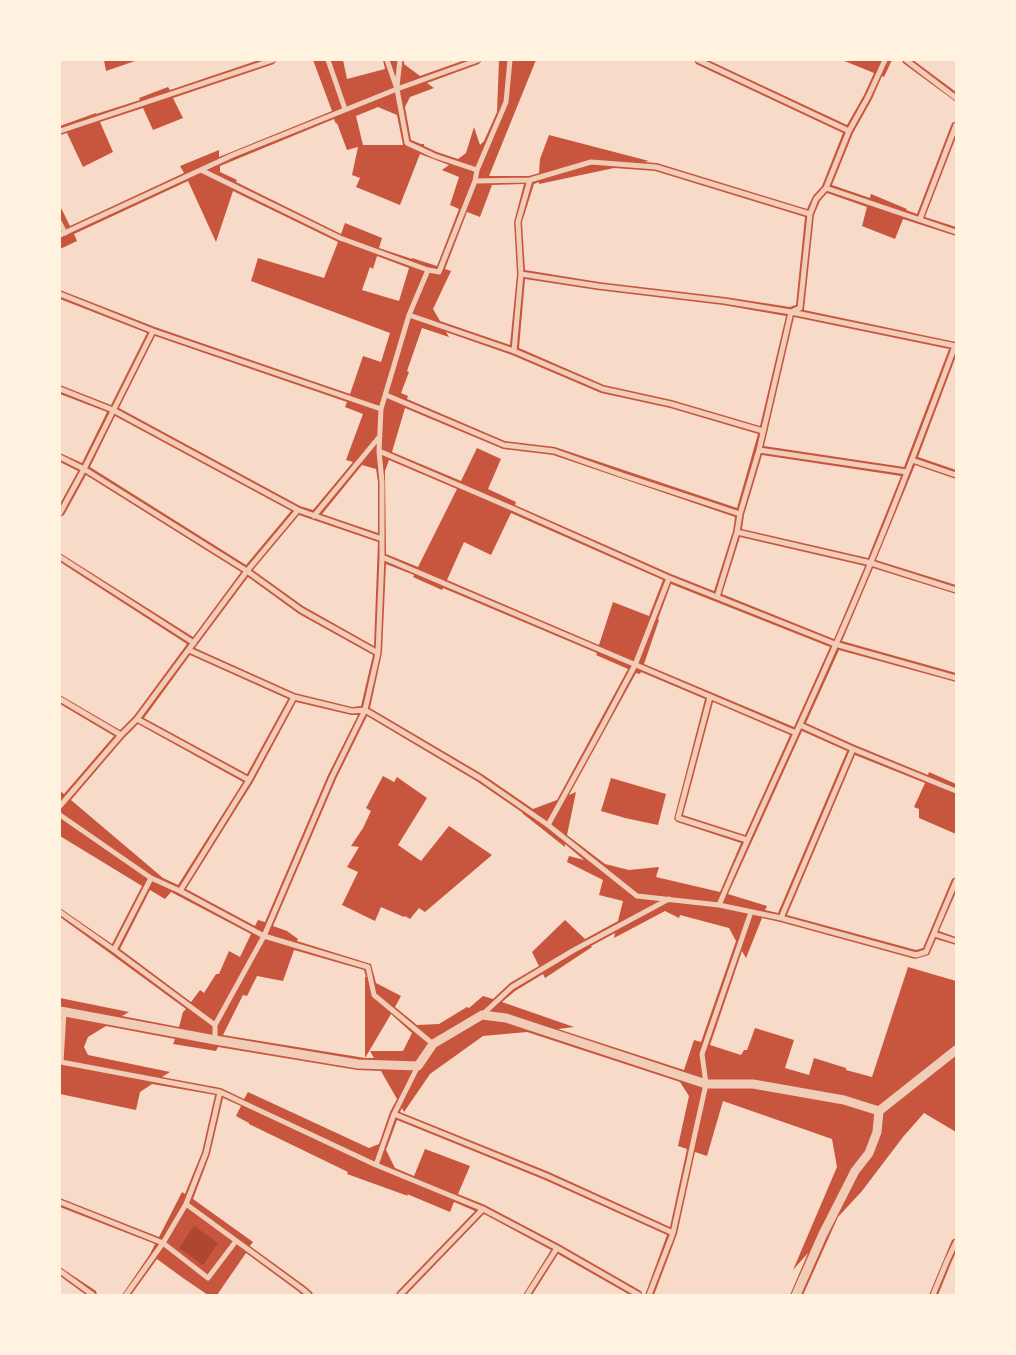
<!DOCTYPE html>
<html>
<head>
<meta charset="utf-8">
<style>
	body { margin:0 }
	#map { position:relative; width:1016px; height:1355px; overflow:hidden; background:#c8553d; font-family:Poppins,sans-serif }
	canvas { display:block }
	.frame { position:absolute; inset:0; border:61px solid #fff3e0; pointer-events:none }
</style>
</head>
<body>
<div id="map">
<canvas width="1016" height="1355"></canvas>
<div class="frame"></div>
</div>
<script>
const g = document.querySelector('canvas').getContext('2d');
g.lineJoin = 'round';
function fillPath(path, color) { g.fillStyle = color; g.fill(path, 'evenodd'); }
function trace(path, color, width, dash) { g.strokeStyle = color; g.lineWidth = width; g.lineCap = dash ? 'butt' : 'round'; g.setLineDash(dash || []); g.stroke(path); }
fillPath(new Path2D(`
	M194 1226 218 1243 203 1265 179 1248Z`), '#ae4732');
fillPath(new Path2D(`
	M60 60H104L106 71 138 60H259L170 90 168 87 139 98 140 100 96 114V113L60 126Z
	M277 60H313L332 111 219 157V150L180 166 184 173 70 226 60 206V135L67 133 83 167 113 152 100 122 143 108 153 130 183 118 173 98 274 64Z
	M343 60H383L385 69 347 79Z
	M404 60H465L420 76 404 64Z
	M482 60H499L497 112 484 141 480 145 474 127 466 153 458 159 437 152 424 146V144H421L411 140 405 107 410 97 434 88 427 83 479 64Z
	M536 60H694L696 64 843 133 822 186 813 196 807 209 657 163 644 162 649 161 549 135 540 159 539 173 529 176H489Z
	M708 60H842L874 73 864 95 847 125Z
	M892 60H902L903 63 956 102V121L952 123 917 214 906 210 907 209 871 194 870 198 832 185 853 133 872 99 882 76 884 77Z
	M913 60H956V92Z
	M378 107 397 115 403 145H363L356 116Z
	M334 119 336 124 337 123 347 150 358 147 352 175 360 178 356 187 400 205 420 154 449 165 442 170 459 177 450 205 459 209 437 266 412 258V259L379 248 382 238 345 223 341 234 236 182 237 180 220 172V166Z
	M956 137V227L925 217Z
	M614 168 655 171 805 217 796 305 790 307 725 297 599 282 525 270 522 222 534 184 539 182V184Z
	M188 181 216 242 233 191 338 242 324 278 258 258 251 281 390 333 381 362 363 356 350 394 155 327 60 290V249L77 241 74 234Z
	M524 184 514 222 517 274 510 345 440 321 433 309 451 271 445 269 467 212 480 217 492 185Z
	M827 193 867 207 862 226 895 239 903 219 956 236V342L804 310 814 215 820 201Z
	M377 256 409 268 399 301 362 290 370 267 373 269Z
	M525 279 597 290 723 305 786 316 760 426 672 400 604 385 519 348Z
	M60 299 147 333 111 405 60 385Z
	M794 317 949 349 904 467 764 446Z
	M422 328 449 337 446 332 512 355 601 393 670 408 758 434 737 508 555 447 505 441 407 399 408 396 401 393 409 372 407 371Z
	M155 336 347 402 345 407 363 414 346 460 353 462 313 510 300 506 119 408Z
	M956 356V470L918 457Z
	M60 394 107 412 82 463 60 453Z
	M405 408 503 449 553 455 735 517 733 531 714 591 671 574 515 505 516 502 488 489 501 459 477 448 461 481 392 452Z
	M115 416 291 511 246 565 90 467Z
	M762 455 901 476 868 558 742 529 744 515Z
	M389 460 457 489 418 567 386 554 385 471Z
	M60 462 78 471 60 504Z
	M362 465 376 469 378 482V533L322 514Z
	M915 465 956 479V585L876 560Z
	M86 475 241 572 193 637 60 553V517L64 515Z
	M511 513 663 580 649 616 613 602 599 645 447 580 464 542 491 555Z
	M299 515 378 542 374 646 303 606 253 570Z
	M740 537 865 566 834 639 722 594Z
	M60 562 187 644 134 716 120 730 60 695Z
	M386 564 414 575 413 577 442 590 443 588 597 653 596 655 628 669 557 800 533 809 482 774 370 708 382 653Z
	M873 568 956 594V673L842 641Z
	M248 577 299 614 373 655 361 706 352 707 295 693 195 648Z
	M671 584 830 647 794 727 644 664 659 620 658 619Z
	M839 650 956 682V784L929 772 928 775 855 745 806 723Z
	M190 655 288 699 247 774 144 718Z
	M641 672 705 699 674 819 677 822 741 843 720 892 656 877 659 867 629 870 605 864 567 835 576 792 569 795 636 673 640 674ZM611 778 666 794 658 825 625 818 601 811Z
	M296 702 351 715H358L328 775 265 922 258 920 255 926 186 889 253 782Z
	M713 702 790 735 745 835 683 815Z
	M60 704 114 736 64 794 60 791Z
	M367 716 478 782 523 813H522L565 847V844L584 860 569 856 567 862 603 880 599 895 623 901 618 921 585 939 565 920 532 952 539 966 510 983 493 999 483 996 469 1008 467 1007 439 1024 417 1025 395 1007 401 996 376 983 371 964 297 941 298 939 287 931 273 926 336 779ZM383 776 394 782 397 777 427 798 398 845 421 861 449 826 492 855 425 912 419 908 410 919 405 916 404 917 381 907 375 921 342 905 358 872 347 867 359 847 351 846 363 828 371 811 366 808Z
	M138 724 243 782 178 885 163 878 71 800 124 738Z
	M802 731 847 751 778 913 765 910 767 906 728 894Z
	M855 755 925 783 914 807 919 809V818L956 834V877L952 879 923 948 916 950 787 915Z
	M60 836 142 886 112 944 60 908Z
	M150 890 165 899 171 892 251 934 240 957 229 951 219 974H216L204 993 200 990 191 1002 120 949Z
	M956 892V937L939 931Z
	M665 911 679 918 680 915 729 928 736 941 701 1042 694 1040 684 1070 558 1029 574 1027 502 1002 515 991 543 974 545 978 592 947 591 946 615 933 614 938Z
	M60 917 111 954 186 1009 183 1012 179 1027 122 1016 129 1012 60 998Z
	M762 918 780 922 915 959 929 955 936 939 956 945V981L908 967 872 1077 846 1070V1068L814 1058 809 1075 785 1068 794 1040 755 1028 747 1050H744L741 1055 710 1045 742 951 746 958Z
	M294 950 364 970 366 977H365V1058L223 1035 243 995 247 996 257 976 283 981Z
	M391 1014 412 1033 403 1051H370L374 1058H365Z
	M106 1026 175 1039 173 1044 216 1051 218 1047 357 1070 381 1071 397 1099 390 1112 379 1144 369 1148 248 1092 244 1099 221 1088 162 1077 170 1072 88 1055 84 1047 88 1037Z
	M527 1032 680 1082 689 1096 678 1146 687 1149 670 1227 549 1172 400 1112 402 1108 404 1112 430 1074 483 1036Z
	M152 1084 215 1095 202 1152 185 1194 182 1192 159 1237 60 1198V1094L136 1110 140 1092Z
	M223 1098 241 1106 236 1116 249 1123V1124L348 1172 347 1174 408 1196 407 1194 450 1212 454 1202 475 1211 397 1292 396 1295H313L312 1292 305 1286 250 1246 253 1242 193 1199 210 1154Z
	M723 1101 832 1139 837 1167 793 1270 808 1253 790 1295H654L677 1234 695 1152 707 1156Z
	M924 1113 956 1132V1238L952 1240 929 1295H803L838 1217 862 1191 903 1137Z
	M397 1120 545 1180 667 1235 645 1295H643L641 1291 559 1244 485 1205 458 1194 470 1166 425 1149 414 1176 395 1168 386 1150Z
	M60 1207 155 1244 150 1254 122 1295H97L96 1291 60 1267Z
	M484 1214 551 1250 523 1295H406Z
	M956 1252V1295H938L951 1263Z
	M246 1253 299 1292 302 1295H217Z
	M558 1254 630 1295H532Z
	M157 1259 183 1278 208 1295H131Z
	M60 1276 86 1295H60Z`), '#f7dbc8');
trace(new Path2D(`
	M934 934 956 941`), '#f1ccb7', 4.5);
trace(new Path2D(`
	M328 60 345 109
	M387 60 397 89 407 143 435 156 477 170
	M698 60 849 131
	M906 60 956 98
	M397 86 400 60
	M60 131 273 60
	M201 170 340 238 428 270
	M475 181 530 180 591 162 656 167 810 214
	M826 188 956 232
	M920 219 956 125
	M60 223 65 233
	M60 235 233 155 397 89 478 60
	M521 274 598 286 724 301 791 312 956 346
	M60 294 153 331 381 409
	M409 315 514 351 603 389 671 404 763 431
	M514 351 521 274 518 222 530 180
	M60 389 113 410 298 510 382 539
	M386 395 504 445 554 451 622 475 740 514
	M759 450 907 472
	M379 451 514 509 669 578 835 644 956 678
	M60 457 84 469 247 571 301 610 378 653
	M912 460 956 475
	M60 513 84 469 153 331
	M314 516 380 436
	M737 532 871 563 956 590
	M60 557 194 643
	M382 557 796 733
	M717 597 737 532 740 514 759 450 791 312 800 308 810 214 816 199 826 188 849 131 868 97 885 60
	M189 650 294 697 352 711 365 710 480 778 548 825 637 896 719 905 781 918 916 955 926 952 956 881
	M710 697 678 818 747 840
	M60 699 121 735
	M137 719 249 780
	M800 725 853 749 956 791
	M60 806 121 735 137 719 247 571 298 510
	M60 815 151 878 180 891 264 936 368 967 374 995 433 1044
	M548 825 603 725 635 665 669 578
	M180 891 249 780 294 697
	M719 905C768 790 824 678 871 562 901 491 928 418 955 346
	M60 912 114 950 215 1025
	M781 918 853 749
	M114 950 151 878
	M64 1012 61 1062 220 1092 376 1165 483 1209 557 1248 639 1295
	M482 1015 512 987 574 950 669 899
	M215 1040V1025L264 936 332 777 365 710 378 653 382 557V482L379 451 381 409 409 315 428 270 439 272 475 181 477 170 506 102 510 60
	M394 1114 547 1176 673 1233
	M376 1165 394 1114 418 1066
	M60 1202 163 1243 208 1278 236 1241
	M186 1204 302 1289 309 1295
	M60 1271 93 1295
	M126 1295 163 1243 186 1204 206 1153 220 1092
	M400 1295 483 1209
	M527 1295 557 1248
	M649 1295 673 1233 706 1084 702 1054 751 912
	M933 1295 947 1261 956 1242`), '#f1ccb7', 5);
trace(new Path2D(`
	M60 1011 215 1040 358 1064 418 1066 433 1044 482 1015 506 1018 706 1084H753L844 1100 879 1111
	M796 1295 823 1234 855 1171 869 1153 877 1132 879 1111 956 1050`), '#f1ccb7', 9);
</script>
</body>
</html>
